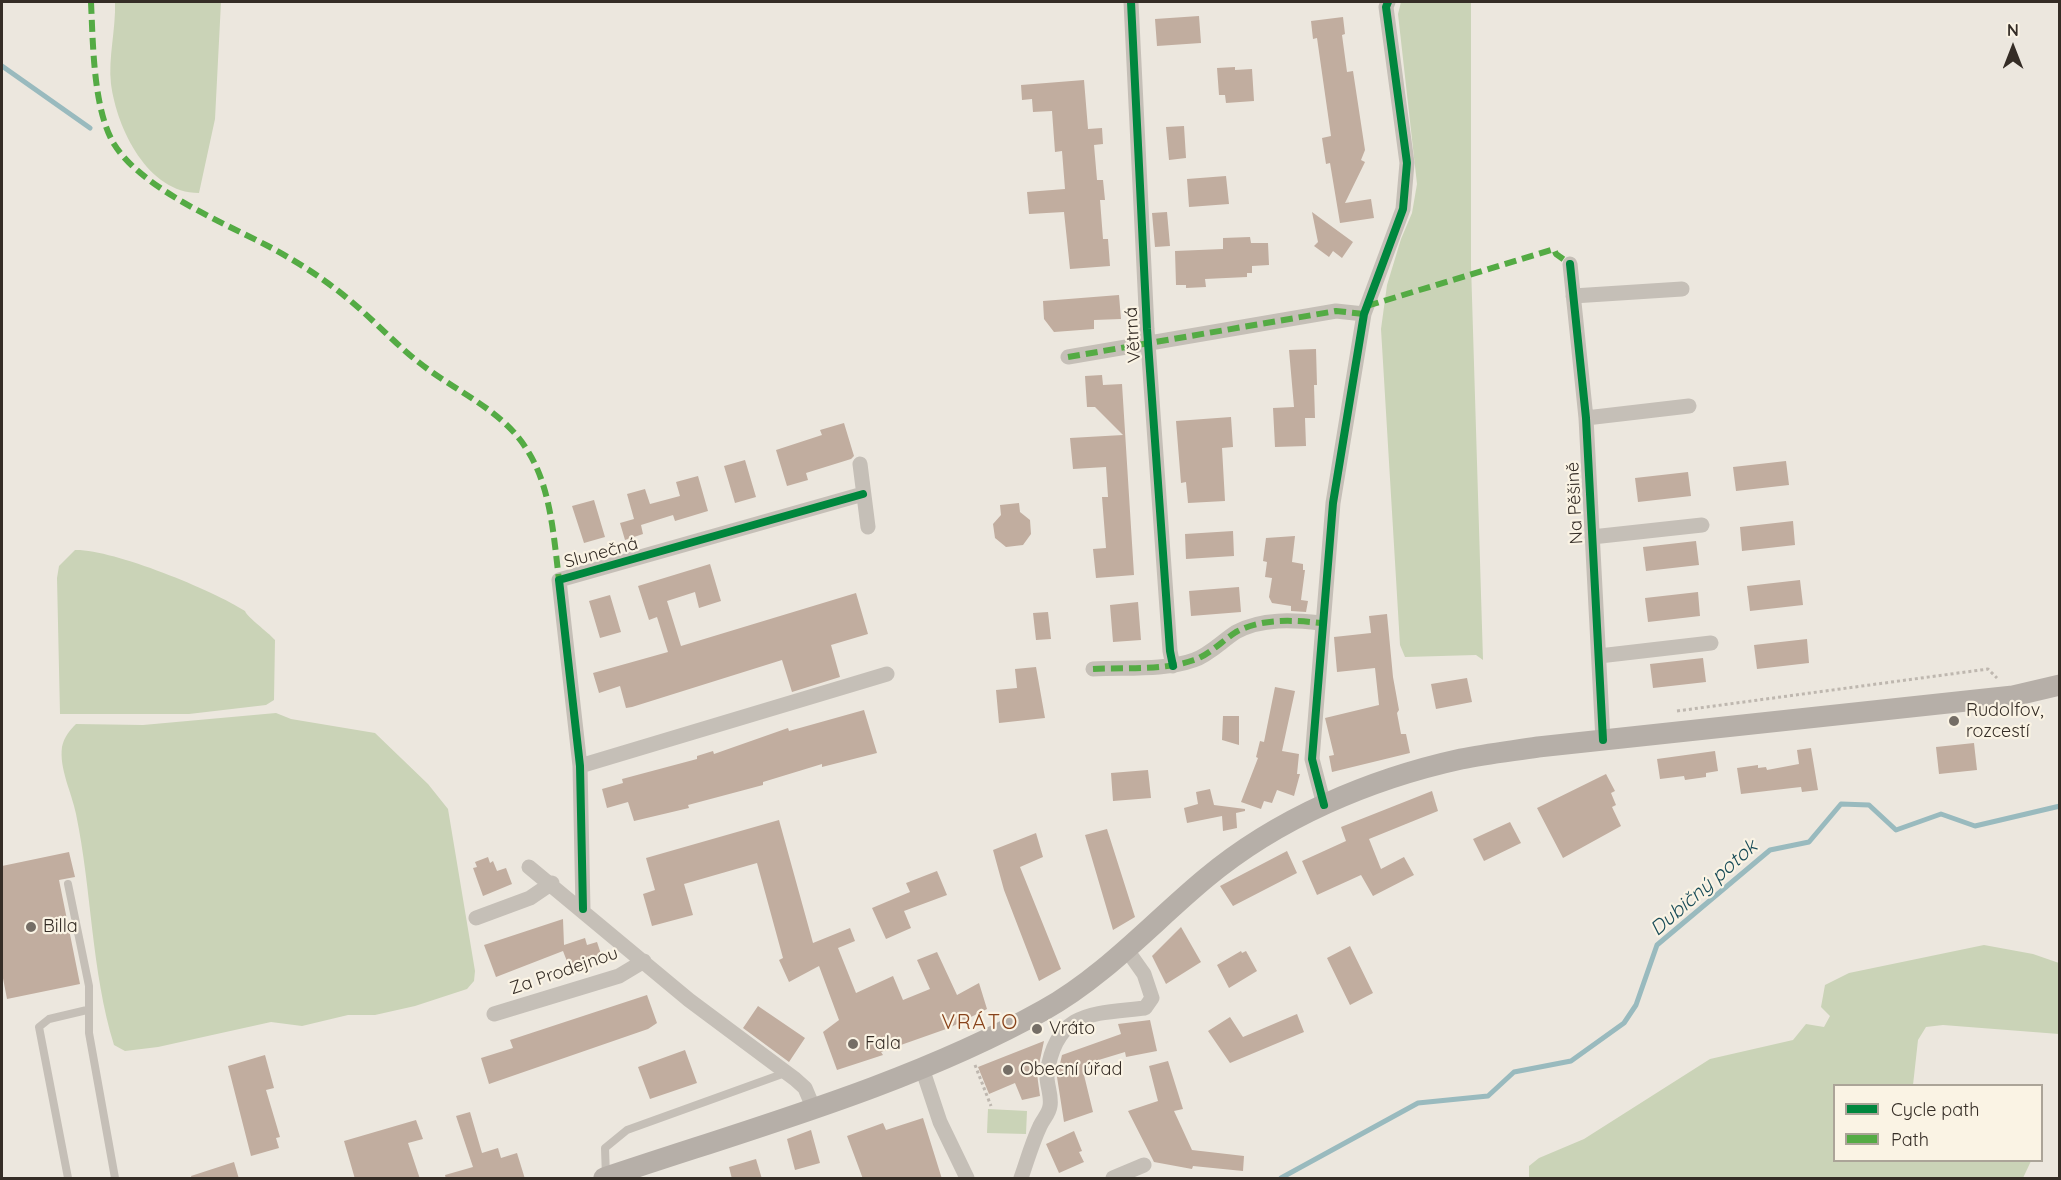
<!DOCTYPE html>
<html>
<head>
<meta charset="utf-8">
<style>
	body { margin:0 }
	#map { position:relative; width:2061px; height:1180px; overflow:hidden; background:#ece7de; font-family:Quicksand,sans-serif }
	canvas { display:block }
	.frame { position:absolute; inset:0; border:3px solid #352d26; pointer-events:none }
	.legend { position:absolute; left:1833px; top:1084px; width:210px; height:78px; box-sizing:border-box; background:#faf3e4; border:2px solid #aba498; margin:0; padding:8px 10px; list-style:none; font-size:18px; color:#352d26 }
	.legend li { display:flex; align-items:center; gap:12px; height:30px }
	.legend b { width:30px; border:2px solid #aba498 }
	.north { position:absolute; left:1983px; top:18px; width:60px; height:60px; -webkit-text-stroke:4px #faf3e4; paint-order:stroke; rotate:0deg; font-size:16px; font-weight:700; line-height:24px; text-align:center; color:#352d26 }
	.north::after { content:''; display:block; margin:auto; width:21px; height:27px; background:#352d26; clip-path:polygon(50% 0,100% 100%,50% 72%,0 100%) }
</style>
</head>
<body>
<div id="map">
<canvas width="2061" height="1180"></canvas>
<div class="frame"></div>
<ul class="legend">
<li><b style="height:8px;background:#00873e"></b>Cycle path</li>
<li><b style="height:8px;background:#54ab44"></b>Path</li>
</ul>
<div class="north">N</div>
</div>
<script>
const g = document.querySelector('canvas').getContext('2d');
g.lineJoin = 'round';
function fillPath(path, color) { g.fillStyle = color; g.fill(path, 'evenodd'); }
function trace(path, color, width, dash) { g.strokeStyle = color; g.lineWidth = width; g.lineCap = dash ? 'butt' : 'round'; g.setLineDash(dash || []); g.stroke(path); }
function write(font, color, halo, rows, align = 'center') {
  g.font = font + ' Quicksand,sans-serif'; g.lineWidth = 4.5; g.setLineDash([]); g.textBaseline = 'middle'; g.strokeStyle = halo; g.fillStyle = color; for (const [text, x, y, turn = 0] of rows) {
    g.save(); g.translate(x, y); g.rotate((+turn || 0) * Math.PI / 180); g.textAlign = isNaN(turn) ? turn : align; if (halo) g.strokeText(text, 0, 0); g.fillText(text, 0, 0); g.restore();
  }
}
fillPath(new Path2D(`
	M115 2H221L215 119 199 193C148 193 117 129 111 84 108 58 116 29 115 2Z
	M1401 2H1471V265L1483 660 1476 655 1405 657 1400 645 1381 329 1387 285 1401 239 1412 213 1417 184 1398 14Z
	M75 550C112 549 213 590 245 611 247 617 268 632 275 640L274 700 266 705 189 714H60L57 578 59 566Z
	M276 713 291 719 375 733 428 784 448 809 475 971 474 981 467 989 415 1006 375 1015H348L302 1026 271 1022 158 1047 125 1051 114 1045C91 970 92 891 76 814 72 793 59 769 62 747 64 737 70 730 76 724L143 725Z
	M1984 945 2033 954 2059 963V1034L1943 1025 1926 1027 1918 1040 1913 1085 1834 1086V1160L2031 1161 2023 1178H1529V1166L1539 1158 1584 1139 1710 1059 1793 1040 1806 1024 1824 1027 1830 1016 1821 1007 1825 985 1849 973Z
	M988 1109 1027 1111 1026 1134 987 1133Z`), '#cad3b7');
trace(new Path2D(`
	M2 66 90 128
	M1281 1178 1418 1103 1488 1096 1514 1072 1571 1061 1624 1023 1636 1005 1657 945 1770 850 1809 842 1841 804 1869 805 1896 830 1941 814 1975 826 2060 806`), '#99babe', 5);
fillPath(new Path2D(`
	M1199 16 1201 43 1157 46 1155 19Z
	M1343 17 1345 34 1342 35 1347 72 1353 71 1365 150 1361 160 1365 162 1345 203 1371 199 1374 218 1340 223 1330 163 1326 164 1322 138 1331 136 1317 38 1313 39 1311 21Z
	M1235 67V70L1252 69 1254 101 1226 103 1225 95H1219L1217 68Z
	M1084 80 1088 129 1102 128 1103 144 1094 145 1097 180H1103L1105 200H1100L1103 239H1108L1110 266 1070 269 1064 212 1029 214 1027 192 1065 189 1062 151 1055 152 1052 111 1033 112 1032 99 1022 100 1021 85Z
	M1184 126 1186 158 1169 160 1166 127Z
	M1226 176 1229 204 1189 207 1187 179Z
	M1167 212 1170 246 1155 247 1152 213Z
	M1312 212 1353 242 1342 258 1333 251 1329 257 1314 246 1318 242Z
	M1250 237 1251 243H1268L1269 265 1252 266V273H1247V277L1205 279 1206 287 1186 288V285H1176L1175 251 1223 249V238Z
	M1119 295 1121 319 1094 320V329L1054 332 1044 319 1043 301Z
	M1316 349 1317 385H1314L1315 418H1305L1306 446 1275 447 1273 408 1294 407 1289 350Z
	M1102 375 1103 385 1122 384 1134 575 1096 578 1093 549 1106 548 1102 497H1108L1106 467 1073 469 1070 438 1123 435 1095 407H1087L1085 376Z
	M1231 417 1233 447 1222 448 1225 501 1188 503 1186 482 1181 483 1176 421Z
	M844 423 854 456 851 459 806 473 808 480 787 486 776 450 822 435 820 430Z
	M745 460 756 497 735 503 724 466Z
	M1786 461 1789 485 1736 491 1733 467Z
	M1688 472 1691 496 1638 502 1635 478Z
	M698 476 708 511 675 521 673 515 641 525 643 534 625 540 620 523 634 519 627 494 645 489 650 504 680 496 676 482Z
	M594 500 605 537 584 543 572 506Z
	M1019 503 1020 512 1030 520 1031 534 1023 545 1006 547 995 538 993 524 1001 515 1000 505Z
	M1793 521 1795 545 1742 551 1740 527Z
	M1233 531 1234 556 1186 559 1185 534Z
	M1295 536 1292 562 1303 564V570H1305L1301 600 1308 601 1306 612 1291 611V606L1272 603 1269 597 1272 578 1265 577 1267 562 1263 561 1266 538Z
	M1696 541 1699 565 1646 571 1643 547Z
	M710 564 721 601 699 608 695 592 667 601 681 646 856 593 868 634 831 645 840 677 792 692 782 660 632 707 626 708 620 686 599 693 593 673 668 652 657 617 649 620 638 586Z
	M1800 580 1803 605 1750 611 1747 586Z
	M1239 587 1241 612 1191 616 1189 591Z
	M1698 592 1700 616 1648 622 1645 598Z
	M610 595 621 632 600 638 589 601Z
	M1138 602 1141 640 1113 642 1110 605Z
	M1048 612 1051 639 1036 640 1033 613Z
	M1387 614 1393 677 1399 710 1397 713 1401 734H1406L1410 753 1332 772 1329 756 1334 755 1325 718 1379 705 1375 668 1337 672 1334 637 1371 633 1369 616Z
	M1807 639 1809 663 1757 669 1754 645Z
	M1703 658 1706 682 1653 688 1650 664Z
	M1036 667 1045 718 999 723 996 690 1017 688 1015 669Z
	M1467 678 1472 702 1436 709 1431 684Z
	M1275 687 1295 691 1282 751 1299 754 1297 774H1300L1294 796 1277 790 1272 803 1264 801 1261 809 1241 802 1258 758 1256 757 1260 741 1264 742Z
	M864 710 877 753 822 767V764L763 782V785L688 805 689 808 634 821 628 802 607 808 602 789 623 783 622 779 697 759V756L713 751 714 754 788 728 789 731Z
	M1223 716H1239V745L1222 740Z
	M1974 743 1977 770 1939 774 1936 747Z
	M1811 748 1818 790 1802 792 1801 787 1792 788 1741 794 1737 768 1758 765V768L1766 767 1767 770 1799 764 1797 750Z
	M1715 751 1718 771 1706 773V777L1685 780 1684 776 1660 779 1657 759Z
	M1148 770 1151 798 1113 801 1111 773Z
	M1606 774 1615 791 1611 793 1616 805 1612 807 1621 826 1563 858 1537 808Z
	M1210 789 1214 805 1245 809V811L1236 813 1237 828 1223 831 1222 816 1187 823 1184 808 1198 804 1196 792Z
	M1432 791 1438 811 1369 839 1381 869 1404 857 1414 875 1373 896 1361 875 1317 895 1302 861 1346 841 1341 827Z
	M779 820 813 943 850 928 855 941 838 948 856 993 893 976 903 1000 930 989 917 960 937 952 957 995 979 983 987 1009 949 1028 881 1052 883 1055 837 1070 823 1032 839 1020 819 966 789 982 779 960 783 958 757 863 684 884 693 915 652 926 643 894 655 890 646 858Z
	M1510 822 1521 843 1484 861 1473 839Z
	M1107 829 1135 917 1113 930 1085 835Z
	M1036 833 1043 857 1020 867 1061 969 1039 981 1004 890 993 850Z
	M1287 851 1297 873 1233 906 1220 886Z
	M69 852 75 877 59 880 80 984 7 999 2 973V866Z
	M488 857 490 863 493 861 497 871 506 868 512 884 483 896 473 868 477 867 475 862Z
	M937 871 947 895 904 911 911 928 886 939 872 908 910 892 906 883Z
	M563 919 564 945 585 938 587 945 597 942 602 957 570 969 563 951 496 977 484 945Z
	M1181 927 1201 962 1166 984 1152 956Z
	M1350 946 1373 993 1350 1005 1327 958Z
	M1241 951 1242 953 1246 951 1257 971 1229 988 1217 965Z
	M647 995 657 1023 648 1029 489 1084 481 1058 513 1048 510 1040Z
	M758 1006 805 1038 789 1062 743 1028Z
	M1297 1014 1304 1032 1230 1063 1208 1031 1230 1017 1243 1037Z
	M1150 1020 1157 1051 1126 1057 1125 1052 1092 1062 1094 1066 1083 1071 1093 1112 1064 1122 1057 1077 1062 1055 1121 1034 1118 1024Z
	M1044 1041 1037 1074 1040 1096 1022 1100 1015 1083 989 1094 978 1067Z
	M685 1050 697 1083 650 1099 638 1067Z
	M265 1055 274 1088 266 1090 280 1137 276 1138 279 1148 251 1156 228 1066Z
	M1168 1061 1183 1109 1174 1111 1192 1150 1244 1156 1243 1171 1193 1166 1192 1169 1154 1162 1128 1111 1158 1101 1149 1066Z
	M470 1112 482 1153 498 1148 501 1158 517 1153 525 1179H446L445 1175 473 1167 456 1116Z
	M923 1118 942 1179H863L847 1136 883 1123 886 1130Z
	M416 1120 423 1139 408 1143 420 1179H355L344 1141Z
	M811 1130 820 1163 795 1170 787 1139Z
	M1074 1131 1082 1151 1079 1152 1084 1162 1059 1173 1046 1144Z
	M756 1159 762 1179H732L729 1167Z
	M234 1162 239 1179H192L191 1176Z`), '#c1ad9f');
trace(new Path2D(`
	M1677 711 1988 669 1997 678
	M975 1065 991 1106`), '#beb7af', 3, [3, 3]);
trace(new Path2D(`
	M68 884 89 986V1033L115 1178
	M606 1177 605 1148 627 1130 785 1073
	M68 1178 39 1027 49 1019 87 1010`), '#c5bfb7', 8);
trace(new Path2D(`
	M1131 2 1147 329 1170 651 1173 666
	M1570 264 1586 418 1603 740
	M1573 296 1682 289
	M1068 357 1336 311 1364 314
	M1586 418 1689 406
	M860 464 868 527
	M1592 537 1702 525
	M1599 656 1711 643
	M1093 669C1126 667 1163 671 1194 660 1209 655 1222 641 1236 632 1262 618 1293 620 1321 623
	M580 766 887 674
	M1324 805 1312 759 1333 503 1364 314 1403 209 1407 163 1386 7 1388 2
	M529 867 689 1000 795 1079 805 1088 813 1107
	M583 909 580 766 559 580 863 494
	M476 918 530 898 552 883
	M494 1014 619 976 644 961
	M922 1068 940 1122 967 1178
	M1021 1178C1027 1161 1032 1143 1040 1126 1043 1119 1049 1114 1050 1106 1052 1095 1046 1084 1047 1074 1056 1010 1093 1014 1145 1008L1152 998 1144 974 1127 950
	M1113 1178 1144 1165`), '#c5bfb7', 15);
trace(new Path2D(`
	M604 1178C749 1129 910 1085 1044 1010 1105 976 1153 922 1206 878 1278 818 1370 779 1461 759 1486 754 1512 751 1538 747L2013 696 2060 685`), '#b6afa8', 21);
trace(new Path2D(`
	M91 2C93 42 93 109 114 144 142 189 222 222 268 246 296 261 323 278 347 298 373 319 395 344 421 364 458 393 505 411 529 453 551 489 554 539 559 580
	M1367 306 1554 249 1556 254 1570 264
	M1068 357 1336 311 1364 314
	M1093 669C1126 667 1163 671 1194 660 1209 655 1222 641 1236 632 1262 618 1293 620 1321 623`), '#54ab44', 6, [12, 6]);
trace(new Path2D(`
	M1131 2 1147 329 1170 651 1173 666
	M1570 264 1586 418 1603 740
	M1324 805 1312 759 1333 503 1364 314 1403 209 1407 163 1386 7 1388 2
	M583 909 580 766 559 580 863 494`), '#00873e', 8);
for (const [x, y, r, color] of [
	[1954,721,6,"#756e66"],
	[31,927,6,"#756e66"],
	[1037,1029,6,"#756e66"],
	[853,1044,6,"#756e66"],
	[1008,1070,6,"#756e66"]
]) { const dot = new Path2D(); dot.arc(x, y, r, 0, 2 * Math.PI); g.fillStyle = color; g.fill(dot); trace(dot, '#faf3e4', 2); }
write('18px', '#352d26', '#faf3e4', [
	["Větrná",1133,335,-94],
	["Na Pěšině",1575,503,-93],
	["Slunečná",601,553,-15],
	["Za Prodejnou",564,971,-19]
]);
write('18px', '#352d26', '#faf3e4', [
	["Rudolfov,",1966,711],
	["rozcestí",1966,732],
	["Billa",43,927],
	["Vráto",1049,1029],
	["Fala",865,1044],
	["Obecní úřad",1020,1070]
], 'left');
write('italic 20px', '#194c58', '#faf3e4', [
	["Dubičný potok",1704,888,-41]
]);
g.letterSpacing = '1.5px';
write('21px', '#88431b', '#faf3e4', [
	["VRÁTO",980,1023]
]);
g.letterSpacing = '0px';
</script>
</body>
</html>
